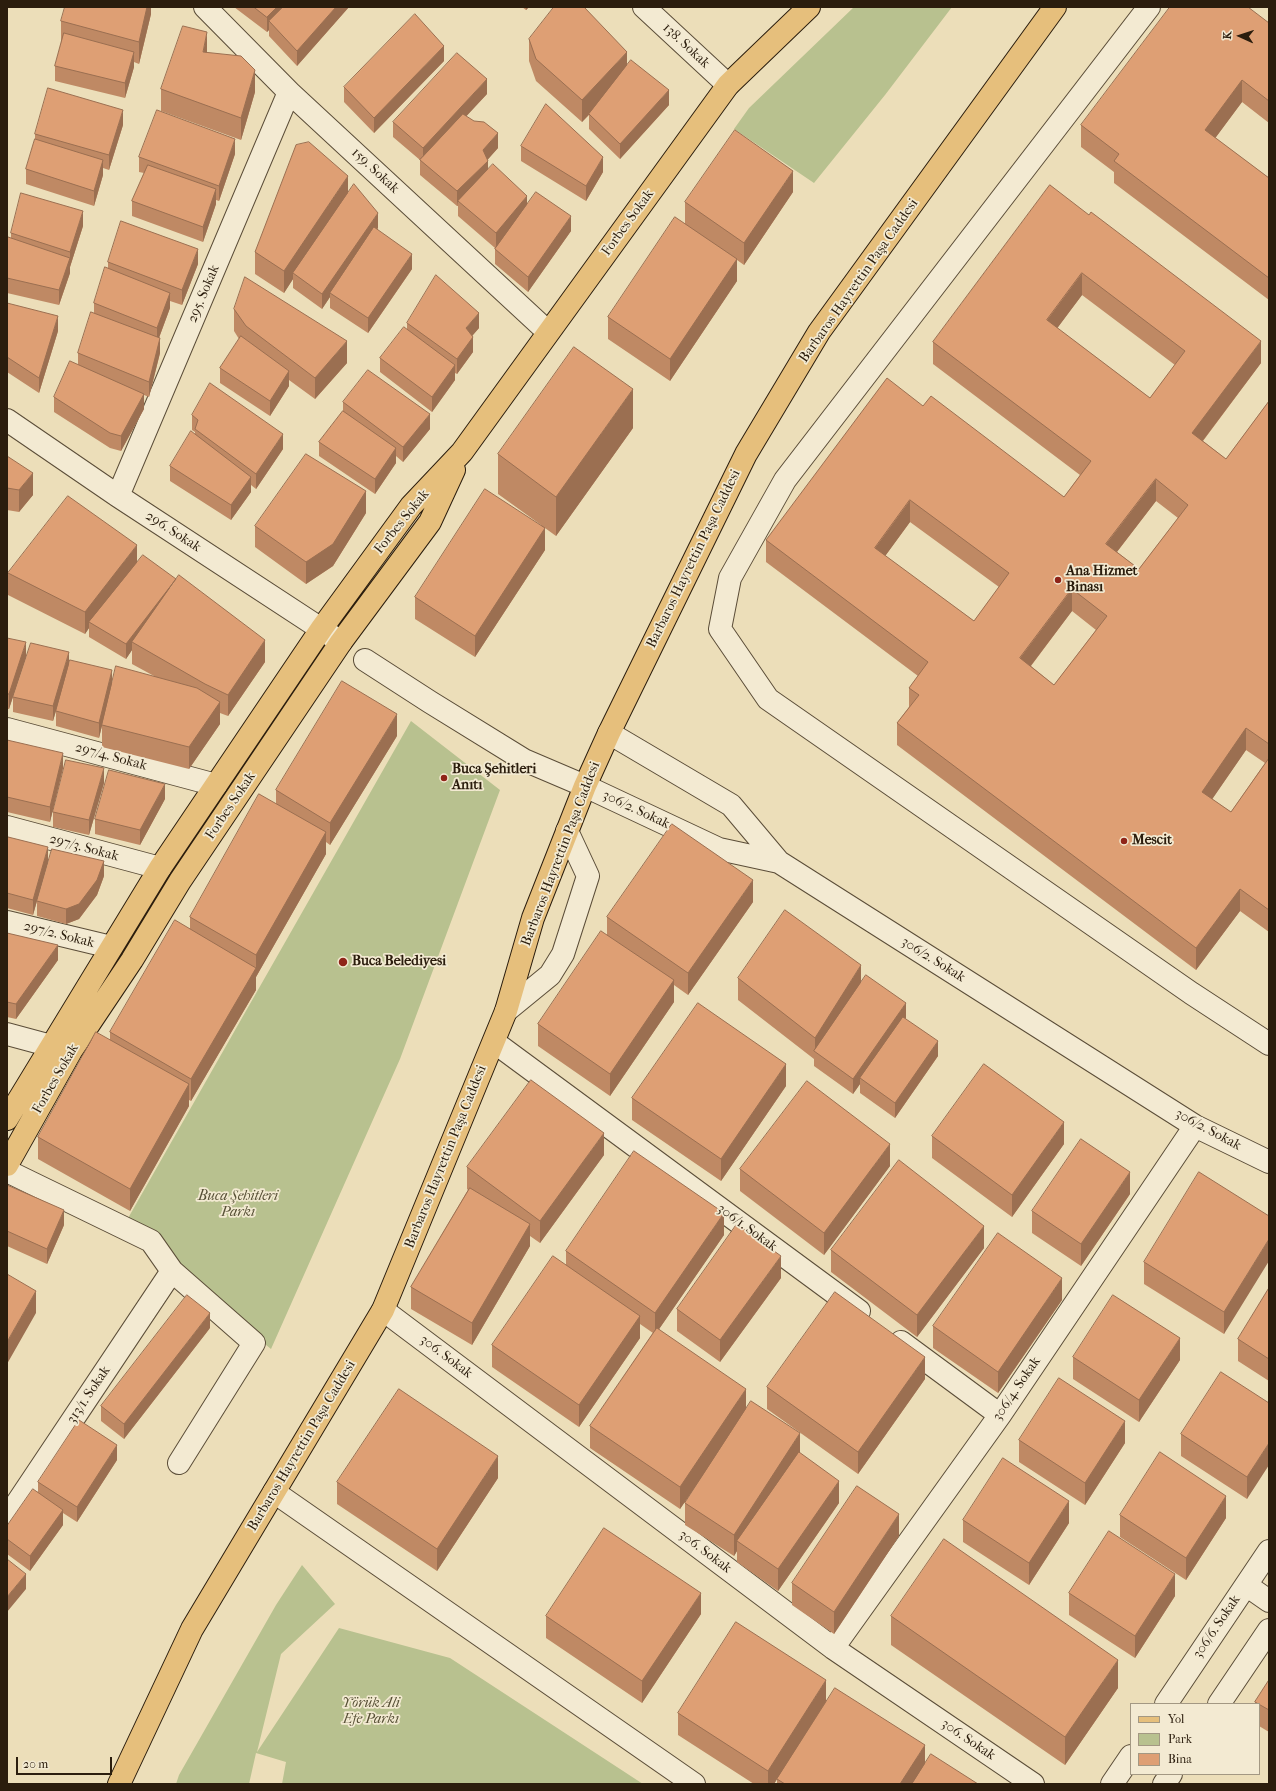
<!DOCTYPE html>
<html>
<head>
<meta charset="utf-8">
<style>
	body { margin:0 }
	#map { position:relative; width:1276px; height:1791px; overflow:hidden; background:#ecdeb9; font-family:"IM FELL French Canon",serif }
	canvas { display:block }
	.frame { position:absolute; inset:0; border:8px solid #2b1d0d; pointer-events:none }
	.legend { position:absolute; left:1130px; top:1703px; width:130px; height:72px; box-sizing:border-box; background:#f3ead2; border:1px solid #a39883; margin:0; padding:5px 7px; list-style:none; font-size:12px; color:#2b1d0d }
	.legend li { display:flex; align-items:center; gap:8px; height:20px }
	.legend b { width:20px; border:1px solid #a39883 }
	.north { position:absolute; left:1220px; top:16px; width:40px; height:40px; -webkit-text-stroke:3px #f3ead2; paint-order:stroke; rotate:273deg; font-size:11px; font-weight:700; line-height:16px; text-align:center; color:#2b1d0d }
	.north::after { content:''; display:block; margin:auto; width:14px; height:18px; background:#2b1d0d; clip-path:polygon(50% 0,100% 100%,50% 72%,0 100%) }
	.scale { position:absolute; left:16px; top:1757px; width:96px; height:18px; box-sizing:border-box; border:2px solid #2b1d0d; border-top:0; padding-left:5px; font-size:12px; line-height:14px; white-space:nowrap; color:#2b1d0d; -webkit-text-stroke:3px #f3ead2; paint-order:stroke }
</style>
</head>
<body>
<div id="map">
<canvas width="1276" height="1791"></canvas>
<div class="frame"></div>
<ul class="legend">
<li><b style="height:5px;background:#e6bf7c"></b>Yol</li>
<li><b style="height:11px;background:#b8c18f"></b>Park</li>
<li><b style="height:11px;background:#de9f74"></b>Bina</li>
</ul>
<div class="north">K</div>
<div class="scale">20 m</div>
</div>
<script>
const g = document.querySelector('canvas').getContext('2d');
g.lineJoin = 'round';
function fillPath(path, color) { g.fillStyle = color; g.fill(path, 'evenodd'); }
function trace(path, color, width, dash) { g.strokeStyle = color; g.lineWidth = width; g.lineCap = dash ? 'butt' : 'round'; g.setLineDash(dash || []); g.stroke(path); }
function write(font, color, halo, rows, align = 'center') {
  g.font = font + ' "IM FELL French Canon",serif'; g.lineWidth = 3.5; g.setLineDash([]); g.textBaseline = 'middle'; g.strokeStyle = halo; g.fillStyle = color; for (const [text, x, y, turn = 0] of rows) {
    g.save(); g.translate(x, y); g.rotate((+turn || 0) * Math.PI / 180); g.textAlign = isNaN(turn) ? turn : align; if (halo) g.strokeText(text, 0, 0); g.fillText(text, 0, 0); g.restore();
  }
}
fillPath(new Path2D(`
	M854 7H952L885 95 814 183 734 129 749 108Z
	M411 721 500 790 400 1059 271 1349 123 1227Z
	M302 1565 335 1604 281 1654 257 1752 339 1628 450 1658 643 1784H282L286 1762 256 1753 249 1784H176L179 1775 276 1605Z`), '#b8c18f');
const minor = new Path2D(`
	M205 7 289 92 548 332
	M644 7 728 85
	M1149 7 785 480 730 578 720 629 768 699 1191 993 1269 1044
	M7 420 118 496 341 642
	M118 496 289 92
	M365 660 430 702 524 760 585 786 719 849 779 862 1195 1126 1269 1162
	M7 729 216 785
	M609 733 731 805 779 862
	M7 827 160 868
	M7 922 111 947
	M506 1011 550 975 563 954 588 876 567 831
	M7 1034 70 1051
	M494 1042 859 1311
	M7 1171 151 1241 172 1271 254 1343 179 1463
	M383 1310 833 1648 1033 1784
	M901 1342 1000 1415
	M274 1492 694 1784
	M7 1518 172 1271
	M1246 1585 1269 1601
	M833 1648 1000 1415 1195 1126
	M1166 1704 1269 1551
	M1219 1704 1269 1630
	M1112 1784 1131 1756
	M1164 1784 1171 1774`);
const major = new Path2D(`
	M7 1119 160 868 322 628 411 506 462 452 728 85 809 7
	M7 1165 71 1051 132 960 180 881 341 642 430 522 454 470
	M119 1784 192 1629 383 1310 506 1011 533 918 585 786 609 733 746 454 819 332 1055 7`);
trace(minor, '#5b4d38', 24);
trace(major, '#2b1d0d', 24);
trace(minor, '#f3ead2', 22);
trace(major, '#e6bf7c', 22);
fillPath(new Path2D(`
	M151 7V14L139 64 134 62V67L125 98 55 81V66L61 43V21Z
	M234 7H349L297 66 269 36V30L267 32Z
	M522 7H529L526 10Z
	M1269 23V123L1242 102 1215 138 1269 178V300L1114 183V172L1081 147V125Z
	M529 39 627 66 669 105 620 159 589 129V115L582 122 536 81 529 61Z
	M207 52 255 92 241 140 161 111V89Z
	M444 61 374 133 344 102V87Z
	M487 94 466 116 498 148 487 160 488 170 527 203 571 231 528 292 495 264V248L458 216V206H457L420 175V160L393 137V122Z
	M123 125 109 170 103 168V175L94 206 26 184V169L35 139V134Z
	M521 146 603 172 586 201 521 161Z
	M235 154 219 201 216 200V204L203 242 132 216V201L144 173 139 172V157Z
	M1050 185 1261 363 1203 441 1226 459 1269 401V932L1240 911 1196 970 897 745V723L909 707V688L918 676 766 562V540L923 406 1064 497 1080 475 933 364V342ZM1082 295 1175 365 1150 398 1057 328ZM1156 501 1178 518 1139 569 1117 552ZM910 522 999 587 974 621 885 556ZM1072 611 1096 630 1054 685 1031 666ZM1246 750 1265 763 1231 812 1212 799Z
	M793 192 744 265 737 260V281L670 381 608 339V317L685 224V202Z
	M348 193 378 228 377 229 412 269 368 333 330 308V297L322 309 293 288V279L284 293 255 274V252Z
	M83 226 70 267V273L59 305 7 293V244L11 238V233Z
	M108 262 198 264 182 305 170 301V308L159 338 160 353 149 397 144 395V409L121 451 110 448 54 412V397L78 364V353L94 313V303L108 268Z
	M7 303 58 331 39 393 7 372Z
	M234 309 347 363 315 399 289 380V386L270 416 220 383V368L239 339 234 331Z
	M407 323 479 328 472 336 473 352 457 374 455 373V380L432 412 380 372V358L407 329Z
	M343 402 430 429 403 462 396 456V463L375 494 319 456V442L343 411Z
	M192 415 283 449 256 489 251 485V492L231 520 170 481V466L195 434V432L192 430Z
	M633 428 556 536 545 528V550L475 657 415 619V597L541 525 498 494V454Z
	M7 456 33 495 19 512 7 510Z
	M366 513 333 566 306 584 255 547V526Z
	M137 562 265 662 228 716 220 713V724L189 769 102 747V725L106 709 99 738 56 726V711L61 693 53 721 13 712V697L69 666 112 684 154 676 132 664V650L126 659 89 637V628L85 634 8 595V573Z
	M7 638 26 657 9 709H7Z
	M397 736 330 845 326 842V854L256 977V990L191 1101 189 1100V1106L130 1211 38 1159V1137L110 1039V1032L190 929V917L276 804V790Z
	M7 740 63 768 50 822 7 812Z
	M104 783 89 835 53 827V812Z
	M165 799 140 845 95 834V819Z
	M7 841 48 862 33 915 7 908Z
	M104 876 97 895 79 919 66 924 37 916V901Z
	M753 902 688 995 674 985V1002L610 1096 538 1046V1024L607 935V917Z
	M7 933 58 960 16 1019 7 1017Z
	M738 978 861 983 906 1018H905L938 1056 895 1118 860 1093V1084L853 1094 814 1066V1059L738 1000Z
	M786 1086 721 1181 632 1120V1098Z
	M932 1136 1064 1144 1012 1217 932 1158Z
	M604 1155 540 1243 530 1236V1246L472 1345 411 1309V1287L468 1190 467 1189V1167Z
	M890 1166 824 1255 740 1191V1169Z
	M7 1185 64 1225 47 1264 7 1246Z
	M1130 1194 1081 1266 1032 1233V1211Z
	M1269 1216 1224 1334 1144 1284V1262Z
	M724 1235 659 1329 746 1408 800 1453 839 1503 778 1591 737 1562V1551L734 1556 685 1525V1503L707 1470 680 1509 590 1448V1426L653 1333 640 1324V1338L579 1427 492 1367V1345L566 1265V1251Z
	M984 1248 917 1337 831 1272V1250Z
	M781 1278 720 1362 677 1331V1309Z
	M1269 1288V1381L1238 1361V1339Z
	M1062 1300 998 1393 933 1348V1326Z
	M210 1328 124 1439 101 1421V1406Z
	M1073 1357 1180 1360 1139 1422 1073 1379Z
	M925 1379 858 1474 767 1409V1387Z
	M1269 1403 1247 1499 1181 1456V1434Z
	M1019 1440 1125 1443 1085 1505 1019 1462Z
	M117 1460 77 1522 63 1513V1525L30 1571 7 1554V1526L38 1492V1482Z
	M498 1478 437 1571 337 1504V1482Z
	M1120 1515 1226 1518 1186 1580 1120 1537Z
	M963 1520 1069 1523 1029 1585 963 1542Z
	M899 1536 834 1634 792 1605V1583Z
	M1069 1593 1175 1596 1135 1658 1069 1615Z
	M701 1614 642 1703 546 1638V1616Z
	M891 1616 1118 1688 1065 1765 891 1645Z
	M1269 1680V1732L1259 1726V1704H1255V1702Z
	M826 1701 925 1763 978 1784H777V1779L774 1784H754L678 1735V1713Z`), '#bf8964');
fillPath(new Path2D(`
	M147 7H151V14L139 64V42Z
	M277 7H291L269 21V30L267 32V17Z
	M336 7H349L297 66V51Z
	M526 7H529L526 10Z
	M207 32V54L203 52Z
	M444 46V61L374 133V118Z
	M134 52V67L125 98V83Z
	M627 52V73L582 122V100Z
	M255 70V92L241 140V118Z
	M487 79V94L423 163V148Z
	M1242 80V102L1205 152V130Z
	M669 90V105L620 159V144Z
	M123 110V125L109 170V155Z
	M498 133V148L483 165V150Z
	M235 139V154L219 201V186Z
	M603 157V172L586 201V186Z
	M103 160V175L94 206V191Z
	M488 161V176L458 201 457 206V191Z
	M793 171V192L744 265V243Z
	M348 176V198L293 273V279L284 293V271Z
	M216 189V204L203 242V227Z
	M527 196V211L496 248V233Z
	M83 211V226L70 267V252Z
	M378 213V228L332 294 330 293V297L322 309V294Z
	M571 216V231L528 292V277Z
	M198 249V264L182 305V290Z
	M412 254V269L368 333V318Z
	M70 258V273L59 305V290Z
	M737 259V281L670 381V359Z
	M1082 273V295L1047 342V320Z
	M170 293V308L157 343V328Z
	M479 313V328L466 343V328Z
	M58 316V331L39 393V378Z
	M473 337V352L457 374V359Z
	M160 338V353L149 397V382Z
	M347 341V363L315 399V378Z
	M1261 341V363L1192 455V433Z
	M455 365V380L432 412V397Z
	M289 371V386L270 416V401Z
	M633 389V428L556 536V497Z
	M144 394V409L121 451V436Z
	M430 414V429L403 462V447Z
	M283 434V449L256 489V474Z
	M396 448V463L375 494V479Z
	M33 473V495L19 512V490Z
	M251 477V492L231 520V505Z
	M1156 479V501L1106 566V544Z
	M366 491V513L333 566 306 584V562Z
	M910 500V522L875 570V548Z
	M545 528V550L475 657V636Z
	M137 545V567L89 622V628L85 634V612Z
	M176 579 132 642V650L126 659V644Z
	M1072 589V611L1020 680V658Z
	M265 640V662L228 716V695Z
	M26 642V657L9 709V694Z
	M69 652V667L53 721V706Z
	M112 670V685L99 738V723Z
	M220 702V724L189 769V747Z
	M397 714V736L330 845V823Z
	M1246 728V750L1202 814V792Z
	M63 753V768L50 822V807Z
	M104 768V783L89 835V820Z
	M165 784V799L140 845V830Z
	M326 832V854L256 977V955Z
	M48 847V862L33 915V900Z
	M104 861V876L97 895 79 919 66 924V909Z
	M753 880V902L688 995V973Z
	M1240 889V911L1196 970V948Z
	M58 945V960L16 1019V1004Z
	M861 965V987L815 1052V1038Z
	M256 968V990L191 1101V1079Z
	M674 980V1002L610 1096V1074Z
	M906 1003V1018L863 1080 860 1078V1084L853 1094V1079Z
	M938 1041V1056L895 1118V1103Z
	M786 1064V1086L721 1181V1159Z
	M189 1084V1106L130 1211V1189Z
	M1064 1122V1144L1012 1217V1195Z
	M604 1133V1155L540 1243V1221Z
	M890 1144V1166L824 1255V1233Z
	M1130 1172V1194L1081 1266V1244Z
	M64 1210V1225L47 1264V1249Z
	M724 1213V1235L655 1335V1313Z
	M530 1224V1246L472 1345V1323Z
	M984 1226V1248L917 1337V1315Z
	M1269 1239V1261L1224 1334V1312Z
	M781 1256V1278L720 1362V1340Z
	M1062 1278V1300L998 1393V1372Z
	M36 1291V1313L7 1364V1342Z
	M210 1313V1328L124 1439V1424Z
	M640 1316V1338L579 1427V1405Z
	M1180 1338V1360L1139 1422V1400Z
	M925 1357V1379L858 1474V1452Z
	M746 1389V1411L680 1509V1487Z
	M1125 1421V1443L1085 1505V1483Z
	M800 1433V1455L737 1541V1551L734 1556V1535Z
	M1269 1443V1465L1247 1499V1477Z
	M117 1445V1460L77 1522V1507Z
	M498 1456V1478L437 1571V1549Z
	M839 1481V1503L778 1591V1569Z
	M1226 1496V1518L1186 1580V1558Z
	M1069 1501V1523L1029 1585V1563Z
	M63 1510V1525L30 1571V1556Z
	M899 1514V1536L834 1634V1612Z
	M26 1574V1589L7 1612V1597Z
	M1175 1574V1596L1135 1658V1636Z
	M701 1593V1614L642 1703V1681Z
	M1118 1660V1688L1065 1765V1737Z
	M826 1680V1701L774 1784H768V1771Z
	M925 1745V1767L914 1784H900Z`), '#9b6f51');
const building = new Path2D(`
	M65 7H147L139 42 61 21Z
	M254 7H277L267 17Z
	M283 7H336L297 51 269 21Z
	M554 7H584L627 52 582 100 536 59 529 39Z
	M1170 7H1248L1269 23V101L1242 80 1205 130 1269 178V278L1114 161 1119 154 1081 125Z
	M415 14 444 46 374 118 344 87Z
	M183 26 207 32 203 52 241 56 255 70 241 118 161 89Z
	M64 33 134 52 125 83 55 66Z
	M457 53 487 79 423 148 393 122Z
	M631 60 669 90 620 144 589 114Z
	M48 88 123 110 109 155 35 134Z
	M546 104 603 157 586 186 521 146Z
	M157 110 235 139 219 186 139 157Z
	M463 114 474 121 484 122 498 133 483 150 488 161 457 191 420 160Z
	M735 130 793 171 744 243 685 202Z
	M35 139 103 160 94 191 26 169Z
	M309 142 348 176 284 271 255 252 296 145Z
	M493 164 527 196 496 233 458 201Z
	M148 165 216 189 203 227 132 201Z
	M354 184 378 213 322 294 293 273Z
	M1050 185 1089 215 1091 212 1261 341 1192 433 1226 459 1269 401V744L1246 728 1202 792 1231 812 1269 758V910L1240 889 1196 948 897 723 919 695 909 688 928 662 766 540 887 378 923 406 931 396 1064 497 1091 461 933 342ZM1082 273 1185 351 1150 398 1047 320ZM1156 479 1188 505 1139 569 1106 544ZM910 500 1009 573 974 621 875 548ZM1072 589 1107 616 1054 685 1020 658Z
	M536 192 571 216 528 277 495 249Z
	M21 193 83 211 70 252 11 233Z
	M675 217 737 259 670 359 608 317Z
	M121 221 198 249 182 290 108 262Z
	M374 227 412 254 368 318 330 293Z
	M8 237 70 258 59 290 7 278V244Z
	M105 267 170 293 157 328 94 303Z
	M436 275 479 313 466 328 473 337 457 359 407 323Z
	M245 277 347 341 315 378 246 326 234 309Z
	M7 303 58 316 39 378 7 357Z
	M91 312 160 338 149 382 78 353Z
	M404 327 455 365 432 397 380 358Z
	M241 336 289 371 270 401 220 368Z
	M574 347 633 389 556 497 498 454Z
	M70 361 144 394 121 436 110 433 54 397Z
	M368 370 430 414 403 447 343 402Z
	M210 383 283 434 256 474 195 429 198 420 192 415Z
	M343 411 396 448 375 479 319 442Z
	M191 431 251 477 231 505 170 466Z
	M306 454 366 491 333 544 306 562 255 526Z
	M7 456 33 473 19 490 7 488Z
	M485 489 545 528 475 636 415 597Z
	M68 496 137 545 85 612 8 573Z
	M143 555 176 579 126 644 89 622Z
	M179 575 265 640 228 695 205 684 132 642Z
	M7 638 26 642 9 694H7Z
	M31 643 69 652 53 706 13 697Z
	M70 660 112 670 99 723 56 711Z
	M116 666 197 688 220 702 189 747 102 725Z
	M342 681 397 714 330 823 276 790Z
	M7 740 63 753 50 807 7 797Z
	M66 760 104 768 89 820 53 812Z
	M109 770 165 784 140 830 95 819Z
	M259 794 326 832 256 955 190 917Z
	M672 824 753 880 688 973 607 917Z
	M8 837 48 847 33 900 7 893V841Z
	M52 849 104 861 97 880 79 904 66 909 37 901Z
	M785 910 861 965 815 1038 738 978Z
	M175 920 256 968 191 1079 110 1032Z
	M601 931 674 980 610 1074 538 1024Z
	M7 933 58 945 16 1004 7 1002Z
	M866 975 906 1003 853 1079 814 1051Z
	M698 1003 786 1064 721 1159 632 1098Z
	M903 1017 938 1041 895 1103 860 1078Z
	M96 1032 189 1084 130 1189 38 1137Z
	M984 1064 1064 1122 1012 1195 932 1136Z
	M531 1080 604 1133 540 1221 467 1167Z
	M807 1081 890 1144 824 1233 740 1169Z
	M1081 1139 1130 1172 1081 1244 1032 1211Z
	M634 1151 724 1213 655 1313 566 1251Z
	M899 1160 984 1226 917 1315 831 1250Z
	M1199 1172 1269 1216V1239L1224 1312 1144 1262Z
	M7 1185 64 1210 47 1249 7 1231Z
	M470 1188 530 1224 472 1323 411 1287Z
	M737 1224 781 1256 720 1340 677 1309Z
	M998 1233 1062 1278 998 1372 933 1326Z
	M553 1256 640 1316 579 1405 492 1345Z
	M7 1274 36 1291 7 1342Z
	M1269 1288V1359L1238 1339Z
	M835 1292 925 1357 858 1452 767 1387Z
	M187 1295 210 1313 124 1424 101 1406Z
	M1113 1295 1180 1338 1139 1400 1073 1357Z
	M657 1328 746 1389 680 1487 590 1426Z
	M1221 1372 1269 1403V1443L1247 1477 1181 1434Z
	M1059 1378 1125 1421 1085 1483 1019 1440Z
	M399 1389 498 1456 437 1549 337 1482Z
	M751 1401 800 1433 734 1535 685 1503Z
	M79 1420 117 1445 77 1507 38 1482Z
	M799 1452 839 1481 778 1569 737 1541Z
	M1160 1452 1226 1496 1186 1558 1120 1515Z
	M1003 1458 1069 1501 1029 1563 963 1520Z
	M857 1486 899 1514 834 1612 792 1583Z
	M33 1489 63 1510 30 1556 7 1539V1526Z
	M604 1528 701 1593 642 1681 546 1616Z
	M1109 1531 1175 1574 1135 1636 1069 1593Z
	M944 1539 1118 1660 1065 1737 891 1616Z
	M7 1559 26 1574 7 1597Z
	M736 1622 826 1680 768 1771 678 1713Z
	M1269 1680V1710L1255 1702Z
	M835 1688 925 1745 900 1784H785L777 1779Z
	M931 1754 978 1784H912Z`);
fillPath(building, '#de9f74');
trace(building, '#9b6f51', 1);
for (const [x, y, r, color] of [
	[1058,580,4,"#8f2418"],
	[444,778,4,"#8f2418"],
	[1124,841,4,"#8f2418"],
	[343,962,5,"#8f2418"]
]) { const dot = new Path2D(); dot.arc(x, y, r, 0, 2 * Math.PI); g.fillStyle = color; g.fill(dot); trace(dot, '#f3ead2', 1.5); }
write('14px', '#2b1d0d', '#f3ead2', [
	["138. Sokak",686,46,43],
	["159. Sokak",375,171,43],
	["Forbes Sokak",628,223,-54],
	["Barbaros Hayrettin Paşa Caddesi",859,281,-55],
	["295. Sokak",204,294,-67],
	["Forbes Sokak",402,522,-51],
	["296. Sokak",173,532,33],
	["Barbaros Hayrettin Paşa Caddesi",694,559,-64],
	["297/4. Sokak",111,757,15],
	["Forbes Sokak",231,806,-56],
	["306/2. Sokak",636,810,25],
	["297/3. Sokak",84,848,15],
	["Barbaros Hayrettin Paşa Caddesi",561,854,-69],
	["297/2. Sokak",59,935,14],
	["306/2. Sokak",933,960,32],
	["Forbes Sokak",56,1079,-60],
	["306/2. Sokak",1208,1130,28],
	["Barbaros Hayrettin Paşa Caddesi",446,1157,-68],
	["306/1. Sokak",747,1228,36],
	["306. Sokak",446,1357,37],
	["306/4. Sokak",1017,1389,-56],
	["313/1. Sokak",89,1395,-56],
	["Barbaros Hayrettin Paşa Caddesi",302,1446,-59],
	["306. Sokak",705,1552,37],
	["306/6. Sokak",1217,1627,-56],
	["306. Sokak",968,1740,34]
]);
write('bold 14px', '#2b1d0d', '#f3ead2', [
	["Ana Hizmet",1066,572],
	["Binası",1066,588],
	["Buca Şehitleri",452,770],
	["Anıtı",452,786],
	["Mescit",1132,841],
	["Buca Belediyesi",352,962]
], 'left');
write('italic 14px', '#554e34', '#f3ead2', [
	["Buca Şehitleri",238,1197],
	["Parkı",238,1213],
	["Yörük Ali",371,1704],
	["Efe Parkı",371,1720]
]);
</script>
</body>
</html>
